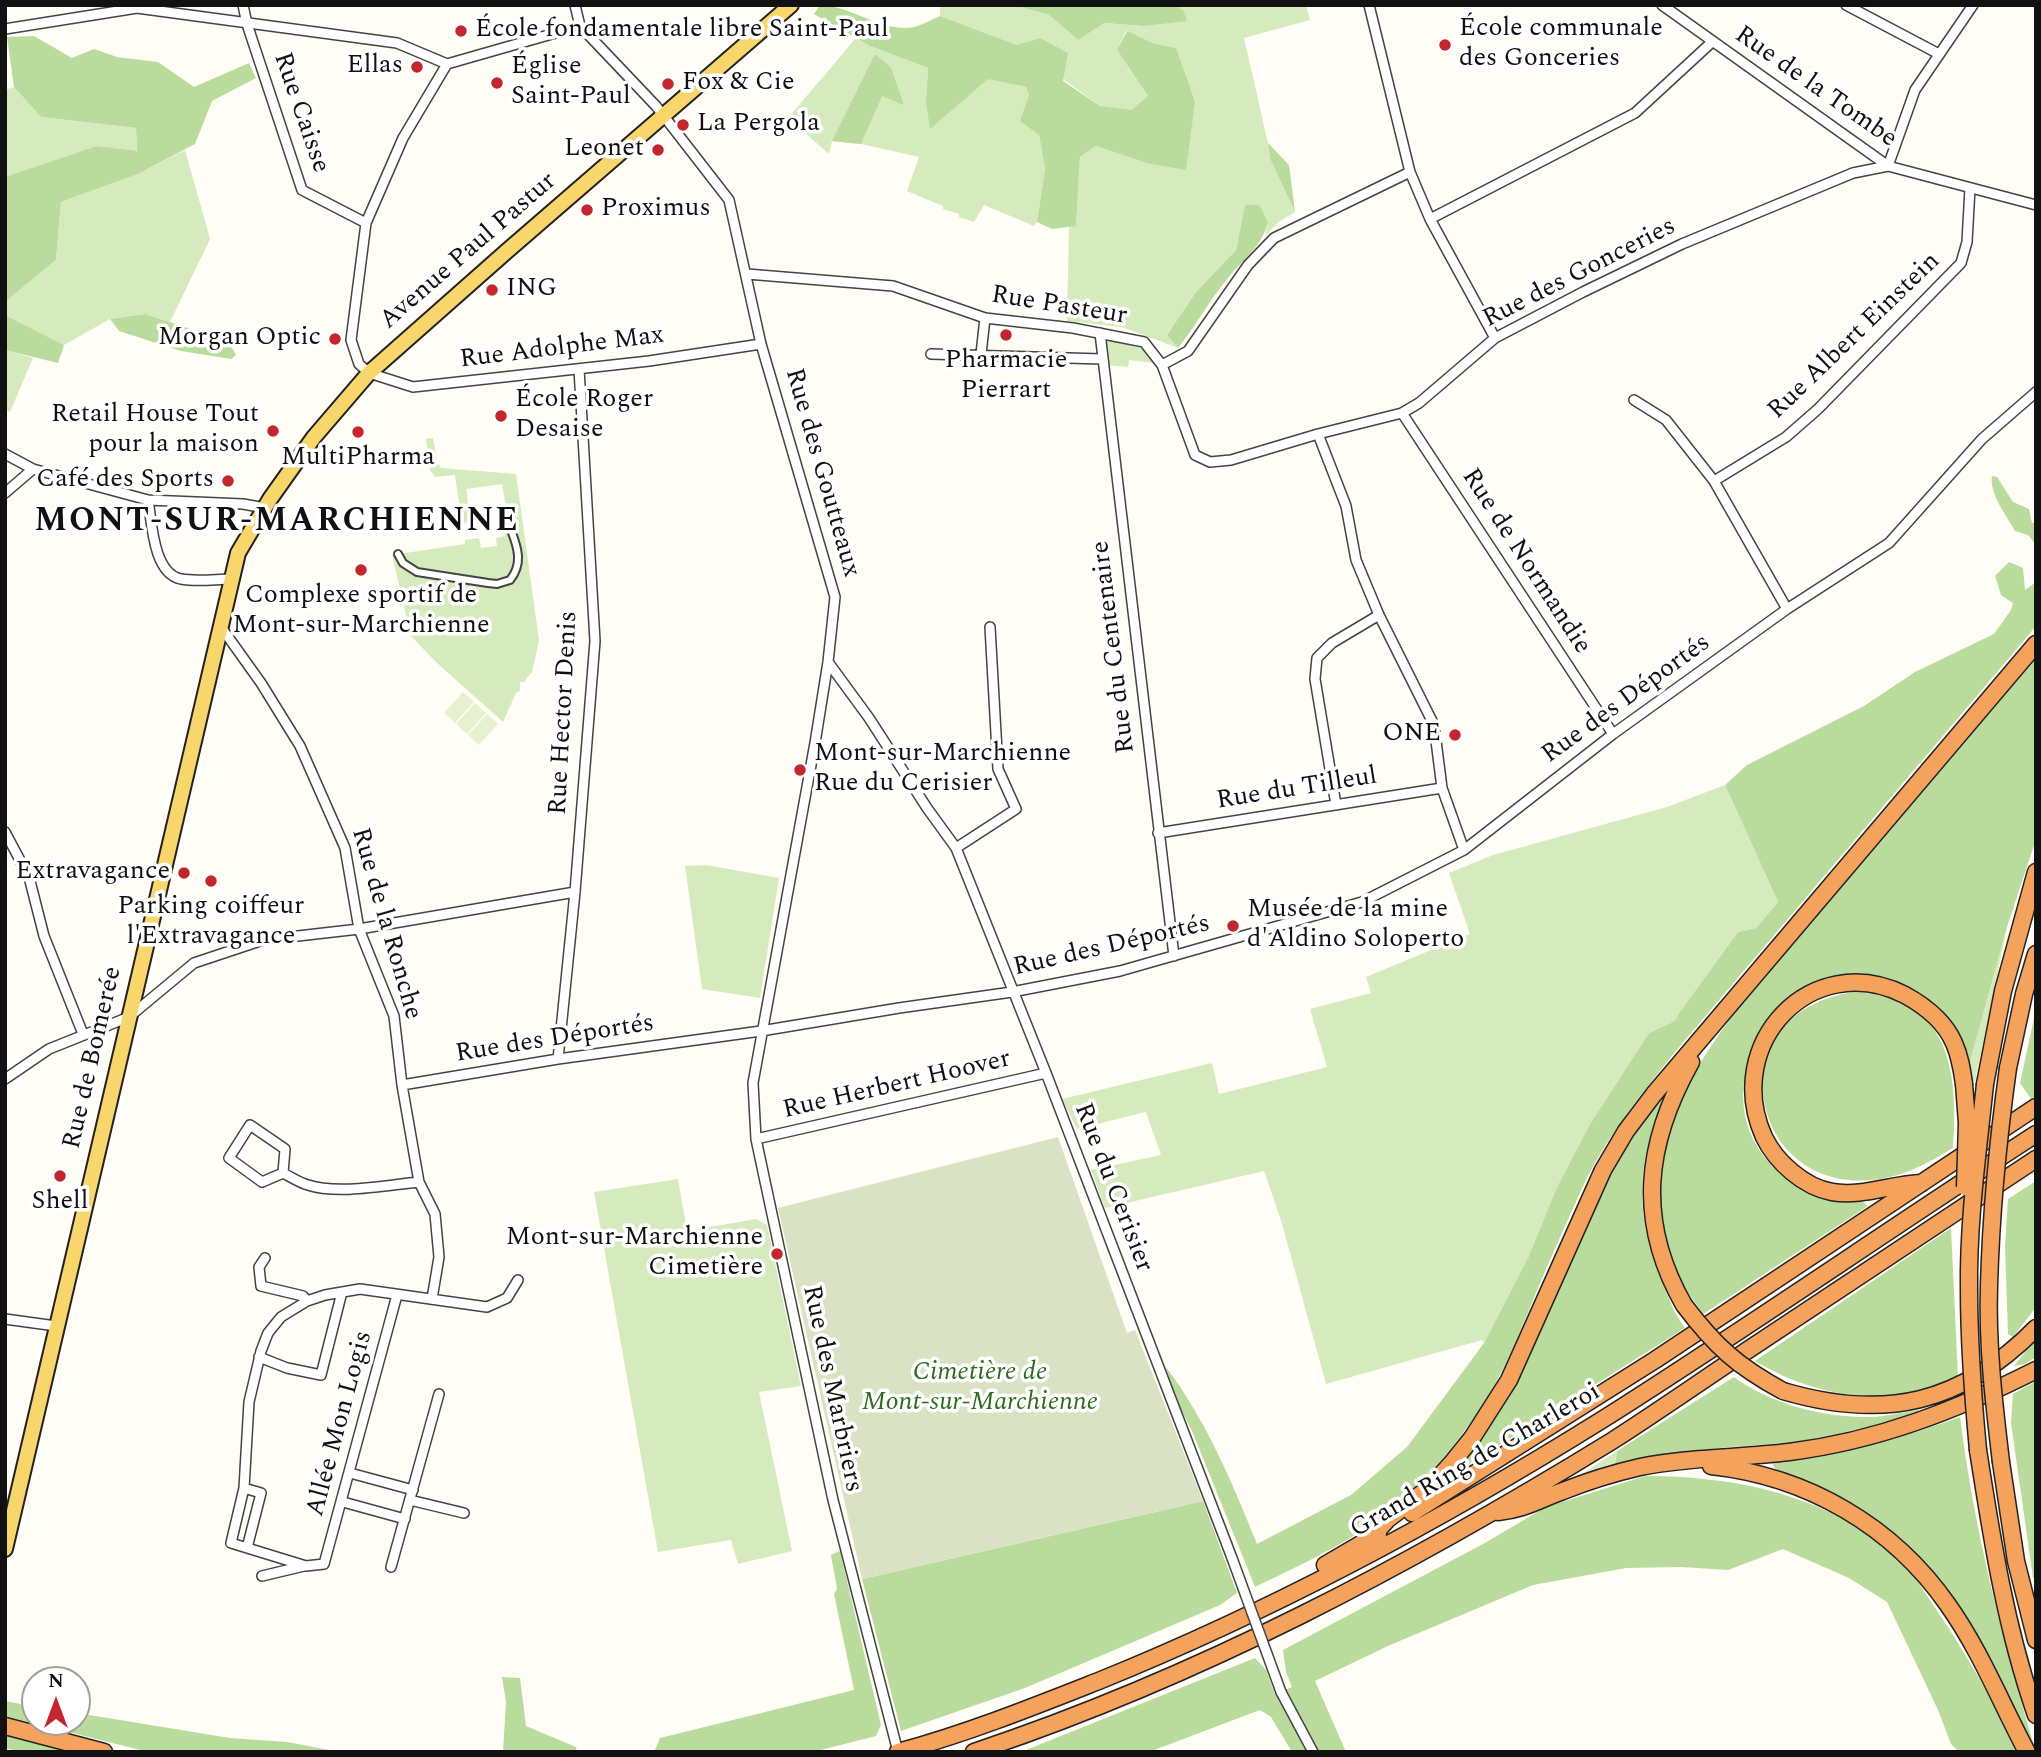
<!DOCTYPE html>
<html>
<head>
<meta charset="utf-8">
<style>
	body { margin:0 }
	#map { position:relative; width:2041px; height:1757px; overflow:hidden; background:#fffdf5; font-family:Spectral,serif }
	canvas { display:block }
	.frame { position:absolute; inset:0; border:7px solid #111; pointer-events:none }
	.north { position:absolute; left:21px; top:1666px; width:70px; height:70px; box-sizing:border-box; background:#fff; border:2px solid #a0a0a0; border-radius:50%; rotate:0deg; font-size:19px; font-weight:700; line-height:28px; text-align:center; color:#111 }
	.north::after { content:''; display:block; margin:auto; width:24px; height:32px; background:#c4262e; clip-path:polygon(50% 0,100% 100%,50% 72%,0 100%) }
</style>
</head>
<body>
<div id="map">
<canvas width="2041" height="1757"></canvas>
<div class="frame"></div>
<div class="north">N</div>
</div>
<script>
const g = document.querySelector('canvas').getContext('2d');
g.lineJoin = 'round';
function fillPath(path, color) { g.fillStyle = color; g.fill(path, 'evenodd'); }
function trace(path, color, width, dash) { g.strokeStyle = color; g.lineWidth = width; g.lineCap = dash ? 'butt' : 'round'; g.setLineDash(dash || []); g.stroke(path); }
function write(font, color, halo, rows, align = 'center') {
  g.font = font + ' Spectral,serif'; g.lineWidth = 7; g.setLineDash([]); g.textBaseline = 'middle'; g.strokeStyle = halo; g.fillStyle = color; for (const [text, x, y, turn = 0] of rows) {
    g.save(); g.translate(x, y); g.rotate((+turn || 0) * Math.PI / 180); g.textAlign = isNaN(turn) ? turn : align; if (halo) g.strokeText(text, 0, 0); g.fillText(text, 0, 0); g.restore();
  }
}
fillPath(new Path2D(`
	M940 5 1017 6 1049 15 1078 40 1103 23 1143 26 1183 10 1173 5H1306L1310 20 1244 38 1268 143 1270 159 1295 212 1280 221 1265 236 1268 222 1245 205 1236 250 1196 292 1167 335 1178 348 1122 327 1067 321 1069 227 1076 225 1080 157 1096 146 1146 163 1176 48 1153 43 1126 31 1117 50 1148 96 1132 111 1100 106 1017 45 940 16Z
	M856 38 870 46 928 68 926 101 988 78 1026 87 1029 95 1021 121 1039 135 1045 169 1037 222 1034 226 984 205 974 222 959 217V214L943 209V206L907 191 919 157 861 144 832 141 829 154 788 118Z
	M14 87 41 117 136 128 137 152 96 146 5 177V90Z
	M185 150 210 239 170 322 145 314 110 319 64 345 5 315V302L56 260 61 202 138 174Z
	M1105 339 1147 350 1154 363 1129 360 1128 367 1106 365Z
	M5 350 33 358 10 412 5 410Z
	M433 438 437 461 441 468 516 474 539 640 532 672 524 682H520V691L516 693 503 722 436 662 411 636 392 555 465 544V540L479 538 481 548 497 546 496 538 505 536 496 508 506 507 502 484 466 489 471 522 462 523 455 475 435 477 430 470 426 439Z
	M1725 785 1778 902 1756 928 1738 932 1679 1013 1675 1021 1649 1033 1590 1124 1557 1187 1528 1258 1484 1343 1482 1340 1326 1384 1281 1220 1264 1171 1105 1208 1091 1170 1161 1155 1146 1112 1077 1129 1062 1099 1212 1063 1219 1094 1327 1067 1310 1009 1371 993 1366 977 1470 934 1449 873 1493 855 1667 807Z
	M706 865 779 878 760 998 702 989 685 866Z
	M2007 927 1975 1082H1970L1961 1045 1970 1062Z
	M678 1179 687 1231 756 1219 767 1225 801 1386 759 1392 792 1551 738 1564 731 1540 658 1552 594 1192Z
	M1617 1451 1615 1465 1583 1476 1582 1474Z`), '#d5ebbd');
fillPath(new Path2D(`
	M820 5C849 5 886 34 914 27 923 25 932 19 940 16L1017 45 1040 38 1068 53 1063 81 1100 106 1132 110 1148 96 1117 50 1127 31 1153 43 1176 48 1195 102 1186 170 1146 163 1096 146 1080 157 1076 226 1052 229 1037 222 1045 169 1039 135 1020 121 1029 95 1026 87 988 79 930 129 926 101 928 68 870 46 814 14Z
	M987 5H1173L1183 10 1187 21 1143 26 1104 23 1078 40 1049 15 1017 6Z
	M34 36 72 58 94 49 117 57 158 62 194 87 249 63 256 78 212 101 195 144 138 174 61 202 56 260 5 302V177L96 146 137 151 136 128 41 117 14 87 7 37Z
	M875 54 891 68 904 105 882 96 861 144 832 141Z
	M1268 143 1289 165 1295 212 1270 159Z
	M1245 205H1259L1268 222C1263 245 1242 261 1227 279 1209 301 1196 326 1178 348L1167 335 1196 292 1236 250Z
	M145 314 228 341 236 355 231 359 181 351 119 331 110 319Z
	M5 315 64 345 58 363 5 350Z
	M1992 476 1997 477 2013 502 2029 509 2032 523 2036 522V545L2028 535 2015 531C2007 516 1989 494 1992 476Z
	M2009 562 2023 568 2025 590 2036 582V626L1675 1052C1643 1092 1610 1132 1587 1178 1574 1205 1562 1233 1550 1260 1530 1305 1514 1352 1489 1395 1467 1431 1439 1465 1409 1494 1366 1535 1309 1561 1255 1587L1192 1431 1170 1388 1166 1367C1207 1422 1232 1482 1257 1544L1351 1495 1407 1447 1484 1343 1528 1258 1557 1187 1590 1124 1649 1033 1675 1021 1679 1013 1738 932 1756 928 1778 902 1725 785 1747 765 1864 706 1915 672 1994 634 2011 610 2013 603 2001 595 1995 576Z
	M2036 654V839L2007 927 1970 1062C1964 1055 1960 1043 1956 1034 1948 1018 1935 1004 1921 995 1798 913 1676 1097 1787 1178 1800 1187 1842 1195 1859 1199L1868 1206 1703 1314C1692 1298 1680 1282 1672 1264 1635 1171 1678 1089 1733 1015Z
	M1855 992C1949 997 1959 1070 1953 1148 1933 1160 1909 1174 1885 1178 1749 1205 1710 1011 1855 992Z
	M2036 1009V1096L2031 1099 2020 1083Z
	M1661 1094 1664 1096C1637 1163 1634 1213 1661 1280 1668 1296 1674 1314 1685 1328L1450 1476 1496 1418 1520 1376 1610 1172 1633 1132Z
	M2036 1181V1307L2013 1337 2008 1334 2005 1247 2008 1199Z
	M1951 1228 1958 1377C1946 1381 1934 1387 1922 1390 1865 1405 1805 1391 1755 1361Z
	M2036 1338V1357L2025 1364 2014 1366Z
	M1734 1377C1769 1403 1821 1417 1864 1417 1882 1418 1902 1412 1919 1410L1913 1416 1803 1442 1729 1447 1653 1456 1615 1465 1617 1451Z
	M2036 1381V1578H2033L2011 1423 2013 1394Z
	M1960 1417C1974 1531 2003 1641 2036 1752L1961 1608 1934 1573 1903 1540 1866 1512 1833 1492 1776 1470 1772 1463C1840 1453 1896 1440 1960 1417Z
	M1645 1476C1737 1476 1833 1496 1902 1561 1913 1571 1921 1588 1930 1600 1963 1649 1993 1699 2018 1752H1959L1951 1744 1938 1710 1887 1602 1849 1578 1783 1549 1728 1570 1682 1567 1626 1568 1533 1585 1390 1645 1315 1681 1346 1752H1292L1271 1717 1260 1710 1149 1752H1021L1255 1658 1266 1670 1275 1694 1292 1687 1286 1672 1283 1650 1483 1544 1546 1507Z
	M1203 1501 1237 1593 1220 1605 1025 1688 901 1731 862 1579Z
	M840 1551 881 1725 876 1736 813 1752H654L660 1738 854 1690 834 1594 837 1589 831 1555Z
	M502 1677 520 1678 526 1726 576 1747 577 1752H503L506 1702Z
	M5 1701 35 1707V1722H77V1713L230 1738 287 1742 340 1752H148L5 1716Z
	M5 1733 74 1752H20L5 1748Z`), '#b9dc9c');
fillPath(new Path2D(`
	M1058 1137 1127 1333 1135 1330 1203 1501 862 1579 778 1208Z`), '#d9e3c4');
fillPath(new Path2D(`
	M463 692 474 702 455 723 444 713Z
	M475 703 486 713 467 734 456 724Z
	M487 714 498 724 479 745 468 735Z`), '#e6f2cf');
const pedestrian = new Path2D(`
	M398 554 403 563 417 572 488 583 497 584 510 580C523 564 518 548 511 530`);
const minor = new Path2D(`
	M243 5 247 24 302 190 366 223
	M575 5 580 26
	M1369 5 1410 172 1430 219 1495 338
	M1662 5 1888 166 2036 205
	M1846 5 1939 54
	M580 26 656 106 729 200 761 344 835 597 828 662 815 743 753 1083 756 1139 833 1500 898 1752
	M580 26 447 64 403 138 366 223 351 340 359 364 369 373 413 387 649 361 761 344
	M5 29 137 8 397 43 447 64
	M1888 166 1915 90 1973 5
	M1430 219 1635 113 1712 42
	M747 274 893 286 985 318 1073 328 1144 342 1162 365 1195 455 1210 462 1231 460 1318 434 1402 413 1419 403 1495 338 1583 292 1682 244 1853 173 1888 166
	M1100 333 1174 956
	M931 354 1102 359
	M981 354 985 318
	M1162 365 1188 351 1248 265 1274 238 1410 172
	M1634 400 1666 420 1714 481 1787 609
	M1402 413 1613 734
	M1318 434 1346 506 1356 560 1379 615 1434 725 1442 788 1464 850
	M5 454 33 469 148 500 243 504 265 508
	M1714 481 1786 437 1818 409 1961 263 1967 242 1970 188
	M5 493 33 469
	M148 500C152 523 153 573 181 579 197 582 216 579 232 579
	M221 627 261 683 300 746 345 848 359 929 394 1016 402 1085 419 1182 435 1214 439 1257 432 1299
	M828 662 869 718 927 808 956 848 1046 1073 1232 1558
	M1336 805 1315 679 1317 658 1332 643 1379 615
	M5 832 29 877 44 936 83 1034
	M1158 833 1442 788
	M956 848 1016 809 998 769 990 627
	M558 1059 575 892 595 641 579 369
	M5 1079 49 1049 129 1017 194 963 263 940 359 929 575 892
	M402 1085 558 1059 761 1031 899 1008 1012 992 1120 971 1362 902 1464 850 1613 734 1787 609 1889 543 1982 439 2036 392
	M756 1139 1046 1073
	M283 1173 285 1149 250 1125 229 1158 262 1182 283 1173C291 1177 300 1183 308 1185 338 1195 387 1185 419 1182
	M265 1258 259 1267 261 1286 303 1296 307 1301
	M397 1295 324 1564 306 1566 231 1543 244 1488 249 1402 261 1351 268 1333 281 1317 307 1301 325 1295 360 1289 487 1307 507 1298 518 1280
	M5 1319 56 1326
	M259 1357 287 1368 321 1375 342 1292
	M350 1473 413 1490
	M244 1488 261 1493 247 1548
	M410 1500 464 1513
	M343 1502 405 1519
	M391 1567 439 1394
	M262 1576 304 1566
	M1281 1692 1313 1752`);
const primary = new Path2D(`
	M5 1549 238 553 270 499 314 437 369 373 507 251 791 5`);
const motorway = new Path2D(`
	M2008 1068 2024 994 2036 954
	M1985 1084 2003 991 2036 872
	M1922 1183C1891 1184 1863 1197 1832 1192 1804 1187 1776 1162 1764 1137 1722 1044 1811 948 1905 995 1925 1006 1945 1022 1954 1043 1960 1056 1962 1070 1964 1084
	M1684 1305C1636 1221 1645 1144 1691 1062
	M1783 1391C1885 1421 1961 1404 2036 1328
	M1978 1450C1992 1540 2006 1629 2036 1715
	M2001 1462 2016 1561 2036 1640
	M1711 1466C1807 1476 1893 1526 1948 1605 1980 1650 2001 1703 2027 1752
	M1498 1512C1526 1509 1538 1500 1563 1491 1588 1481 1614 1473 1640 1467 1688 1457 1740 1458 1789 1452 1877 1441 1957 1410 2036 1370
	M1412 1513 1655 1360 2036 1107
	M1370 1539 1388 1519 1429 1488 1451 1464 1472 1438 1509 1380 1603 1170 1626 1131 1654 1094 2036 644
	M1325 1565 1378 1534
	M5 1726 104 1752
	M898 1752C968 1733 1035 1706 1101 1680 1276 1609 1445 1518 1605 1418 1750 1326 1891 1228 2036 1134
	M974 1752C1199 1677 1410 1565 1612 1441 1662 1409 1710 1375 1760 1342 1852 1281 1944 1220 2036 1159`);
trace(pedestrian, '#444', 10);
trace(minor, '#444', 12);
trace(primary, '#222', 18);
trace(motorway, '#222', 19);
trace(pedestrian, '#fff', 6);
trace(minor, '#fff', 9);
trace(primary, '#f9d66b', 14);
trace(motorway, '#f5a25d', 16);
const minorBridge = new Path2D(`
	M1232 1558 1281 1692`);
const motorwayBridge = new Path2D(`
	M1964 1084 1967 1123 1965 1187
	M1684 1305C1715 1346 1737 1366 1783 1391
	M1978 1450C1973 1397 1969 1343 1969 1289 1968 1221 1978 1152 1985 1084
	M2001 1462C1994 1404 1987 1345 1989 1286 1991 1213 1998 1140 2008 1068`);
trace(minorBridge, '#444', 12, []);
trace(motorwayBridge, '#222', 19, []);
trace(minorBridge, '#fff', 9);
trace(motorwayBridge, '#f5a25d', 16);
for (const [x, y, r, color] of [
	[461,31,7,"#c4262e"],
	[1445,45,7,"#c4262e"],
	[417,67,7,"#c4262e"],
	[497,83,7,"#c4262e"],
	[668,84,7,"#c4262e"],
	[683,125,7,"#c4262e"],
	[658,150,7,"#c4262e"],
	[587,210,7,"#c4262e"],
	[492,290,7,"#c4262e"],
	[1006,335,7,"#c4262e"],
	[335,339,7,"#c4262e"],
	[501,416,7,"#c4262e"],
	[273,431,7,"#c4262e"],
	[358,432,7,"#c4262e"],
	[228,481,7,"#c4262e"],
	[361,570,7,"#c4262e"],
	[1455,735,7,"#c4262e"],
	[800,770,7,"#c4262e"],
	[184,873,7,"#c4262e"],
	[211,881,7,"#c4262e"],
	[1233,926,7,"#c4262e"],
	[60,1176,7,"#c4262e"],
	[777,1254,7,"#c4262e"]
]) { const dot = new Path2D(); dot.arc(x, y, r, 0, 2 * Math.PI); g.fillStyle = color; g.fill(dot); trace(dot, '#fff', 2.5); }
write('26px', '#111', '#fff', [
	["École communale",1459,30],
	["des Gonceries",1459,60],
	["École fondamentale libre Saint-Paul",475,31],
	["Ellas",403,67,"right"],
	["Église",511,68],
	["Saint-Paul",511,98],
	["Fox & Cie",682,84],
	["La Pergola",697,125],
	["Leonet",644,150,"right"],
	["Proximus",601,210],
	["ING",506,290],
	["Morgan Optic",321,339,"right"],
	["Pharmacie",1006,362,"center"],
	["Pierrart",1006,392,"center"],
	["École Roger",515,401],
	["Desaise",515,431],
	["Retail House Tout",259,416,"right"],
	["pour la maison",259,446,"right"],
	["MultiPharma",358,459,"center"],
	["Café des Sports",214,481,"right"],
	["Complexe sportif de",361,597,"center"],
	["Mont-sur-Marchienne",361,627,"center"],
	["ONE",1441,735,"right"],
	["Mont-sur-Marchienne",814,755],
	["Rue du Cerisier",814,785],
	["Extravagance",170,873,"right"],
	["Parking coiffeur",211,908,"center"],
	["l'Extravagance",211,938,"center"],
	["Musée de la mine",1247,911],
	["d'Aldino Soloperto",1247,941],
	["Shell",60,1203,"center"],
	["Mont-sur-Marchienne",763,1239,"right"],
	["Cimetière",763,1269,"right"]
], 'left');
write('26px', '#111', '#fff', [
	["Rue de la Tombe",1815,88,35],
	["Rue Caisse",300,113,71],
	["Avenue Paul Pastur",469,252,-41],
	["Rue des Gonceries",1580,274,-27],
	["Rue Pasteur",1059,307,9],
	["Rue Albert Einstein",1855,337,-44],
	["Rue Adolphe Max",562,349,-7],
	["Rue des Goutteaux",821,473,74],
	["Rue de Normandie",1525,562,57],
	["Rue du Centenaire",1115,647,-97],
	["Rue des Déportés",1627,700,-36],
	["Rue Hector Denis",565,713,-87],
	["Rue du Tilleul",1297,790,-9],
	["Rue de la Ronche",385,924,74],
	["Rue des Déportés",1112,947,-13],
	["Rue des Déportés",555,1040,-9],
	["Rue de Bomerée",94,1058,-77],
	["Rue Herbert Hoover",897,1086,-13],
	["Rue du Cerisier",1112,1188,69],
	["Rue des Marbriers",831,1389,78],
	["Allée Mon Logis",341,1424,-75],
	["Grand Ring de Charleroi",1476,1462,-30]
]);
write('italic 26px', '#2f6b1f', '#fff', [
	["Cimetière de",980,1374],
	["Mont-sur-Marchienne",980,1404]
]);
g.letterSpacing = '2px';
write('bold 33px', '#111', '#fff', [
	["MONT-SUR-MARCHIENNE",277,524]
]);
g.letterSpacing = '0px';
</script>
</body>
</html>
